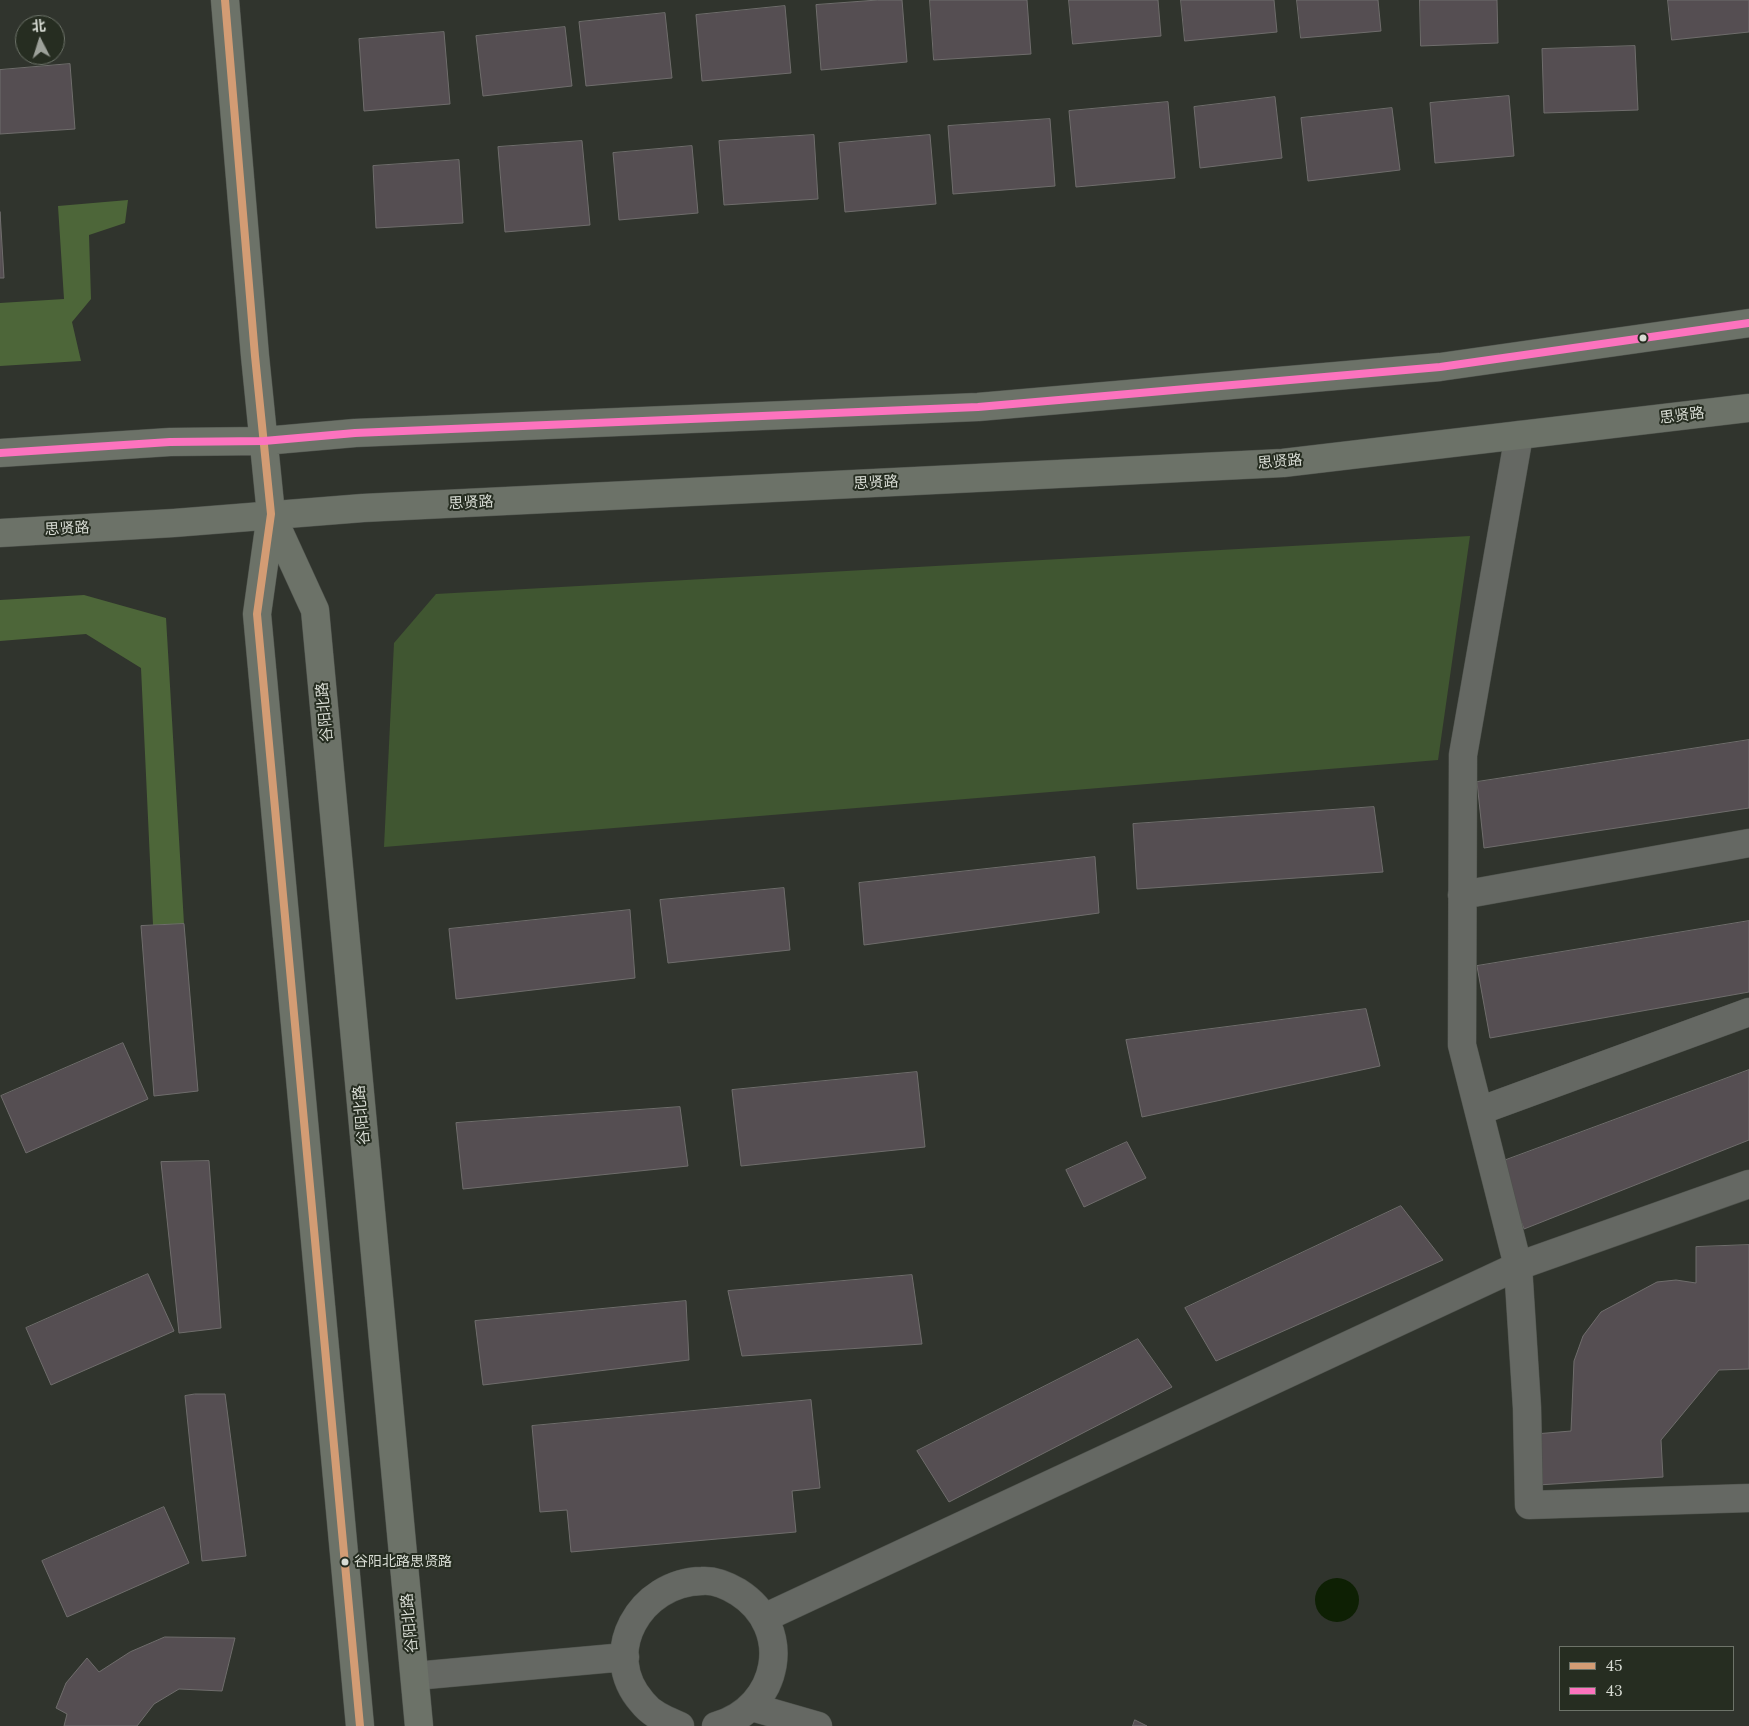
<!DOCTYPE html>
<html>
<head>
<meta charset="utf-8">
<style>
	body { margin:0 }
	#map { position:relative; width:1749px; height:1726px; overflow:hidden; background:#30342d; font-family:Lora,"Noto Sans SC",serif }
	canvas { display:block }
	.legend { position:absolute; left:1559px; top:1646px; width:175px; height:65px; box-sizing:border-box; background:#262d21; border:1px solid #6d7369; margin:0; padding:6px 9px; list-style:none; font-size:15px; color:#d8dcd4 }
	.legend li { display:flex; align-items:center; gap:10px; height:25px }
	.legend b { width:25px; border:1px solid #6d7369 }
	.north { position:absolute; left:15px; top:15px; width:50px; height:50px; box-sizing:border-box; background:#262d21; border:1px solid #6d7369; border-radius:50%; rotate:355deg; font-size:14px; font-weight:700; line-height:20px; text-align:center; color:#d8dcd4 }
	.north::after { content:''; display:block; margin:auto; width:18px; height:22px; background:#9da19a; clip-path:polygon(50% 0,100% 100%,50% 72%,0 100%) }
</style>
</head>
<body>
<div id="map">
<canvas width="1749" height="1726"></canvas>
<ul class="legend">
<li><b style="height:6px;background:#d39c74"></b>45</li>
<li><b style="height:6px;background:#fc73be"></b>43</li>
</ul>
<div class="north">北</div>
</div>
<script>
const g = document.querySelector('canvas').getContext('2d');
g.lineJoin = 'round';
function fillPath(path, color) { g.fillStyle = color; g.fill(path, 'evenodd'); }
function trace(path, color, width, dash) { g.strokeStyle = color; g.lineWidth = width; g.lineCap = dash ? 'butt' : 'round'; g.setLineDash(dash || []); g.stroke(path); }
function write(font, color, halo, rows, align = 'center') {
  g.font = font + ' Lora,"Noto Sans SC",serif'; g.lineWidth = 4; g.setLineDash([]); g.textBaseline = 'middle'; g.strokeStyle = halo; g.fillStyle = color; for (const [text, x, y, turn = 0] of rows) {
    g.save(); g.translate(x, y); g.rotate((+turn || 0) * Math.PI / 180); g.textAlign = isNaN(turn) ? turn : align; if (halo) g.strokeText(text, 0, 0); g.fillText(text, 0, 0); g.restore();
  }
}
fillPath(new Path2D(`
	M1470 536 1438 760 384 847 394 643 436 594Z`), '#405631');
fillPath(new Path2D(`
	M128 200 125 223 89 235 91 299 72 322 81 361 0 366V303L64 299 58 206Z
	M84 595 166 618 184 924 153 925 141 668 86 634 0 641V600Z`), '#4d6639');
fillPath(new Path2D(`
	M1315 1600a22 22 0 1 1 44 0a22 22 0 1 1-44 0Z`), '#0e2004');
const building = new Path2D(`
	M878 0H902L907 62 821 70 816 5Z
	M930 0H1027L1031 54 934 60Z
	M1069 0H1158L1161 36 1073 44Z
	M1181 0H1274L1277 32 1185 41Z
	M1297 0H1378L1381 31 1301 38Z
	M1420 0H1497L1498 43 1421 46Z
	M1668 0H1749V32L1672 40Z
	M785 6 791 73 702 81 696 15Z
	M665 13 672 78 586 86 579 22Z
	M565 27 572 86 483 96 476 36Z
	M444 32 450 104 364 111 359 39Z
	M1635 46 1638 110 1544 113 1542 49Z
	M70 64 75 129 0 134V70Z
	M1509 96 1514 156 1435 163 1430 103Z
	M1275 97 1282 158 1200 168 1194 107Z
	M1168 102 1175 178 1076 187 1069 111Z
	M1392 108 1400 170 1308 181 1301 118Z
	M1050 119 1055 186 953 194 948 126Z
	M814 135 818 199 724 205 719 141Z
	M930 135 936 204 845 212 839 143Z
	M582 141 590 225 505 232 498 147Z
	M692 146 698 213 619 220 613 153Z
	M459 160 463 223 376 228 373 166Z
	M0 212 4 278H0Z
	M1749 740V808L1484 848 1477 782Z
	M1374 807 1383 872 1137 889 1133 824Z
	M1095 857 1099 913 864 945 859 883Z
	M784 888 790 950 668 963 660 900Z
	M630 910 635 978 456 999 449 929Z
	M1749 921V992L1490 1038 1477 966Z
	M184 924 198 1091 154 1096 141 926Z
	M1366 1009 1380 1066 1142 1117 1126 1040Z
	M123 1043 148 1099 26 1153 1 1096Z
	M1749 1070V1140L1524 1229 1498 1163Z
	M917 1072 925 1147 741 1166 732 1090Z
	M680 1107 688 1166 463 1189 456 1123Z
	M1127 1142 1146 1178 1084 1207 1066 1170Z
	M209 1161 221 1328 179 1333 161 1162Z
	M1401 1206 1443 1260 1216 1361 1185 1308Z
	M1749 1245V1369L1719 1370 1661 1440 1663 1477 1538 1485 1535 1434 1571 1431 1574 1361 1583 1336 1601 1312 1657 1282 1676 1280 1696 1283V1247Z
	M148 1274 174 1331 51 1385 26 1328Z
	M912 1275 922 1344 742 1356 728 1291Z
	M686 1301 689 1360 483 1385 475 1321Z
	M1138 1339 1172 1387 949 1502 917 1451Z
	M195 1394H225L246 1556 202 1561 185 1396Z
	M811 1400 820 1488 792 1491 796 1532 571 1552 567 1510 540 1512 532 1426Z
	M164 1507 189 1563 67 1617 42 1561Z
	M165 1637 235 1638 222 1691 179 1689 154 1704 137 1726H64L67 1714 56 1708 66 1683 87 1658 99 1672 130 1652Z
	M1135 1720 1147 1726H1133Z`);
fillPath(building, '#554e52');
trace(building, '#6f6d6c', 1);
const minor = new Path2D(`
	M1462 895 1749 843
	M1479 1111 1749 1012
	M1749 1184 1518 1266 1527 1408 1529 1505 1749 1498
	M764 1618 1518 1266 1462 1045 1463 755 1519 435
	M415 1676 625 1657
	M752 1707 818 1726
	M680 1726C666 1720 652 1715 642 1702 599 1653 640 1582 702 1581 714 1580 728 1586 738 1592 795 1628 780 1708 716 1726`);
const major = new Path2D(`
	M225 0 255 356 271 514 257 614 360 1726
	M0 453 170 442 264 441 355 433 978 407 1440 367 1749 323
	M271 514 315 610 419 1726
	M0 533 174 523 363 508 1283 463 1749 408`);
trace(minor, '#4e524c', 29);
trace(major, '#4e524c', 29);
trace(minor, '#656863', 28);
trace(major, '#6c7268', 28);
trace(new Path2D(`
	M225 0 255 356 271 514 257 614 360 1726`), '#d39c74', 8);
trace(new Path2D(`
	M0 453 170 442 264 441 355 433 978 407 1440 367 1749 323`), '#fc73be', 8);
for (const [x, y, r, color] of [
	[1643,338,4.5,"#d8dcd4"],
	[345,1562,4.5,"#d8dcd4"]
]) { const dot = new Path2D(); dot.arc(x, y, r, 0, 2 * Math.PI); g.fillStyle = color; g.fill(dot); trace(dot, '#262d21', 2); }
write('14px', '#d8dcd4', '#262d21', [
	["谷阳北路思贤路",354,1562]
], 'left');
write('15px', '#d8dcd4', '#262d21', [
	["思贤路",1682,416,-7],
	["思贤路",1280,462,-5],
	["思贤路",876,483,-3],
	["思贤路",471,503,-3],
	["思贤路",67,529,-3],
	["谷阳北路",325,712,-95],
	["谷阳北路",362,1115,-95],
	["谷阳北路",410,1623,-95]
]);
</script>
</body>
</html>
